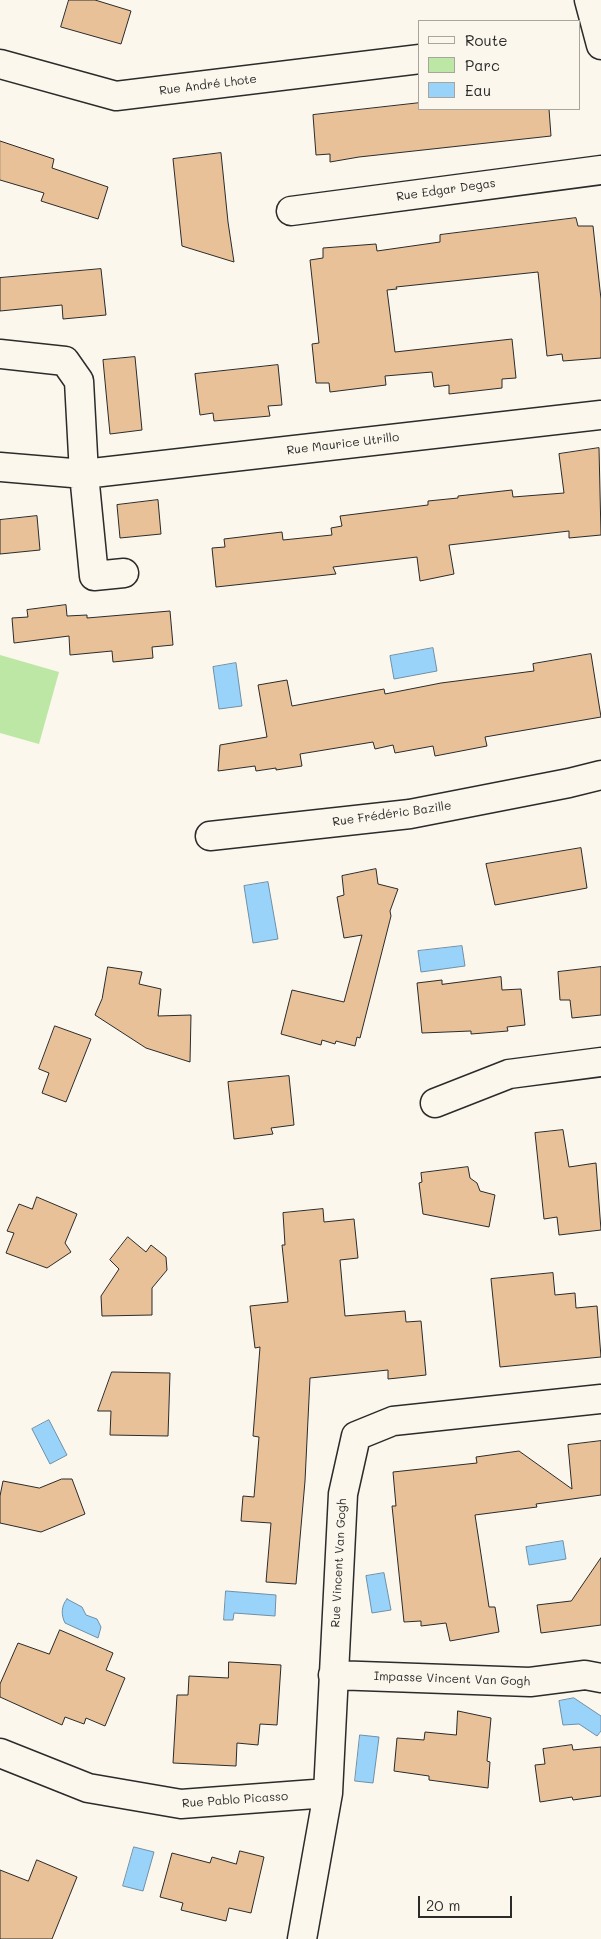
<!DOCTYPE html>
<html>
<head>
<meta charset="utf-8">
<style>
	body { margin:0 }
	#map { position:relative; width:601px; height:1939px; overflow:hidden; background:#fbf7ec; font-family:Mali,sans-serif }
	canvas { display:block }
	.legend { position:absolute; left:418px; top:20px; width:162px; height:90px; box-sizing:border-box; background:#fbf7ec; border:1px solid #a8a59f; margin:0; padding:6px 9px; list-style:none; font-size:15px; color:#2b2b2b }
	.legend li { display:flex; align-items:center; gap:10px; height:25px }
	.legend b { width:25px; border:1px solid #a8a59f }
	.scale { position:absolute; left:418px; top:1896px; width:94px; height:22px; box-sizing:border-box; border:2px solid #2b2b2b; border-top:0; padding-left:6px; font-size:15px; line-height:18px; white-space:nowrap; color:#2b2b2b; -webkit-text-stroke:4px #fbf7ec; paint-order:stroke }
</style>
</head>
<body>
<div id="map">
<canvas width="601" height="1939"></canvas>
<ul class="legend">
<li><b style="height:6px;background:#fbf7ec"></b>Route</li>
<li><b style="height:14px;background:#bce7a4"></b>Parc</li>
<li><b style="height:14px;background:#9ad3fa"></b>Eau</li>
</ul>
<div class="scale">20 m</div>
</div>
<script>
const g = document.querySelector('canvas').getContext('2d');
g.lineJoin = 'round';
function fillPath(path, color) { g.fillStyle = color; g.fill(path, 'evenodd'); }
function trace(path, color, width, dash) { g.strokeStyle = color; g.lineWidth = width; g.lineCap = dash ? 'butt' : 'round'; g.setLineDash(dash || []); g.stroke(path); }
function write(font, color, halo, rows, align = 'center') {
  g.font = font + ' Mali,sans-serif'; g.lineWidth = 4.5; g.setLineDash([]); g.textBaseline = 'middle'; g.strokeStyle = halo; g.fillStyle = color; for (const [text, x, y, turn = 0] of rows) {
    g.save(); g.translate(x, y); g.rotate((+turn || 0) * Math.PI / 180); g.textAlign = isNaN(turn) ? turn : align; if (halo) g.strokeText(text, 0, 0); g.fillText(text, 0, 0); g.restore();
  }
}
fillPath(new Path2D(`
	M0 655 59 672 39 744 0 733Z`), '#bce7a4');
const water = new Path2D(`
	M433 648 437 671 394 679 390 656Z
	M236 663 242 706 219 709 213 667Z
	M268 882 278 939 253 943 244 886Z
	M462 946 465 966 421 972 418 951Z
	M49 1420 67 1455 50 1464 32 1429Z
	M563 1541 566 1559 529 1565 526 1547Z
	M384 1573 391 1610 372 1613 366 1576Z
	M226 1591 276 1595 275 1616 234 1613 233 1620H224Z
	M67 1599 82 1607 86 1615 97 1619 101 1627 98 1638 65 1623C61 1615 61 1606 67 1599Z
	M574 1698 601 1716V1731L597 1736 579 1724 563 1725 559 1701Z
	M360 1735 379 1737 373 1783 355 1781Z
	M134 1847 154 1852 143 1891 123 1886Z`);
fillPath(water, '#9ad3fa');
trace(water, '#6e90a7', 1);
const building = new Path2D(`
	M69 0H95L131 11 121 44 61 27Z
	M420 103V109H549L551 136 359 157 330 162V154L316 155 313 115Z
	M0 141 54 159 52 168 108 187 98 219 41 201 44 193 0 180Z
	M221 153 228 222 234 262 182 246 173 159Z
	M576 218 578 226H593L601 299V358L563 361 562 354 547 356 538 272 396 287 397 289 387 290 395 352 512 339 516 378 502 379V388L449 394V385L434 387 432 372 385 376 386 385 330 392 329 383H316L312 344 319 343 310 260 323 258V248L376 244 377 251 440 242V235Z
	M101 269 106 315 63 319 62 305 0 311V278Z
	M135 357 142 430 110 434 103 360Z
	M278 365 282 405 268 406 270 416 214 421 213 413 200 415 195 374Z
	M599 448 601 535 569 538V531L449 545 454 574 420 581 417 557 333 567 336 574 216 587 212 548 225 547 224 539 282 532 283 540 332 535 331 528 342 526 340 516 428 505V501L458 498V496L512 490 513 497 564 493 559 454Z
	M158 500 161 534 120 538 117 505Z
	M37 516 40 550 0 554V520Z
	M66 605 67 616 87 615V618L170 611 173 645 152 647 153 658 113 662 112 651 70 655 69 636 14 643 12 618 28 617 27 610Z
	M591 654 601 717 485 737 487 746 435 756 433 746 395 753 393 745 375 749 373 742 300 754 302 766 276 770V768L256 771 255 766 218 771 220 745 267 737 258 685 287 680 292 706 384 689 385 694 441 683 534 671 533 664Z
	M581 848 587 888 495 905 486 864Z
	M376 869 378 884 398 889 390 911 391 916 360 1038 357 1037 355 1046 336 1041 335 1044 322 1040 321 1045 281 1034 292 990 344 1002 362 935 344 938 337 897 344 895 342 876Z
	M108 967 142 972 139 984 161 989 158 1016 191 1015 190 1062 146 1048 95 1015 102 999Z
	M601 967V1015L572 1018 570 1000H560L558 972Z
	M501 977 502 990 521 989 525 1025 507 1027 508 1031 471 1034V1031L422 1033 417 983 442 980V984Z
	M55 1026 91 1039 66 1102 42 1093 49 1073 39 1069Z
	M289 1076 294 1125 271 1128 273 1134 234 1139 228 1082Z
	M563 1130 569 1167 596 1163 601 1230 559 1235 557 1217 544 1219 535 1133Z
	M468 1167 470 1178 477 1183 480 1191 495 1195 489 1227 423 1214 419 1183 422 1182 421 1173Z
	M37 1197 77 1214 65 1243 71 1252 47 1268 6 1253 14 1233 7 1231 19 1204 32 1209Z
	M323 1209 324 1222 354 1219 358 1258 340 1260 345 1316 405 1311 406 1322 421 1321 426 1375 388 1379V1370L310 1378 305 1481 296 1584 266 1582 271 1523 241 1521 243 1496 254 1497 259 1437 253 1436 260 1347 255 1348 250 1306 288 1302 282 1245H285L283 1213Z
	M128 1237 146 1252 151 1245 166 1257 167 1270 152 1288V1315L102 1316 101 1296 119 1269 110 1260Z
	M553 1273 555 1295 575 1293 576 1308 597 1306 601 1357 500 1367 491 1279Z
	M112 1372 170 1373 168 1436 110 1435 111 1411H98Z
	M601 1441V1495L536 1504 537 1507 475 1515 489 1607H495L499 1632 450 1641 446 1623 421 1626V1621L404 1622 392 1506H396L393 1472 477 1463 476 1457 519 1451 572 1489 568 1445Z
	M62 1479H72L85 1514 41 1532 0 1523V1496L3 1481 39 1488Z
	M601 1558V1625L541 1633 537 1605 571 1601Z
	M60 1630 113 1653 106 1670 125 1678 105 1726 86 1718 84 1724 65 1717 62 1725 0 1697V1684L18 1643 49 1654Z
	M229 1662 281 1665 277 1725 260 1724 258 1745 237 1743 236 1766 173 1763 177 1695H188L189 1676 228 1678Z
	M458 1711 491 1718 487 1761 490 1762 488 1788 429 1780V1776L394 1771 397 1738 424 1740 425 1732 456 1735Z
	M572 1745 573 1750 601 1747V1796L573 1800 572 1797 540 1802 535 1765 545 1764 543 1749Z
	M240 1851 264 1857 251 1913 229 1908 226 1921 181 1910 183 1903 160 1897 172 1853 210 1863 212 1857 236 1864Z
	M37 1860 77 1877 52 1939H0V1870L28 1881Z`);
fillPath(building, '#e8c198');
trace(building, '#2b2b2b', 1);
const minor = new Path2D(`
	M589 0 601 45
	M0 64 116 96 420 59
	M291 211 601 170
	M0 354 65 361 79 381 84 474 94 576 124 573
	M0 467 84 474 601 415
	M210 836 410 814 569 783 601 775
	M435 1103 509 1074 601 1062
	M333 1675 530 1682 585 1675 601 1678
	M0 1753 88 1788 181 1804 328 1793
	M302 1939 328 1793 343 1494 356 1436 393 1421 601 1399`);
trace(minor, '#2b2b2b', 31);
trace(minor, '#fbf7ec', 28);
write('12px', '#2b2b2b', '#fbf7ec', [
	["Rue André Lhote",208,85,-7],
	["Rue Edgar Degas",446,190,-8],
	["Rue Maurice Utrillo",343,444,-7],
	["Rue Frédéric Bazille",392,814,-8],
	["Rue Vincent Van Gogh",339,1563,-87],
	["Impasse Vincent Van Gogh",452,1679,2],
	["Rue Pablo Picasso",235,1800,-4]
]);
</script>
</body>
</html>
